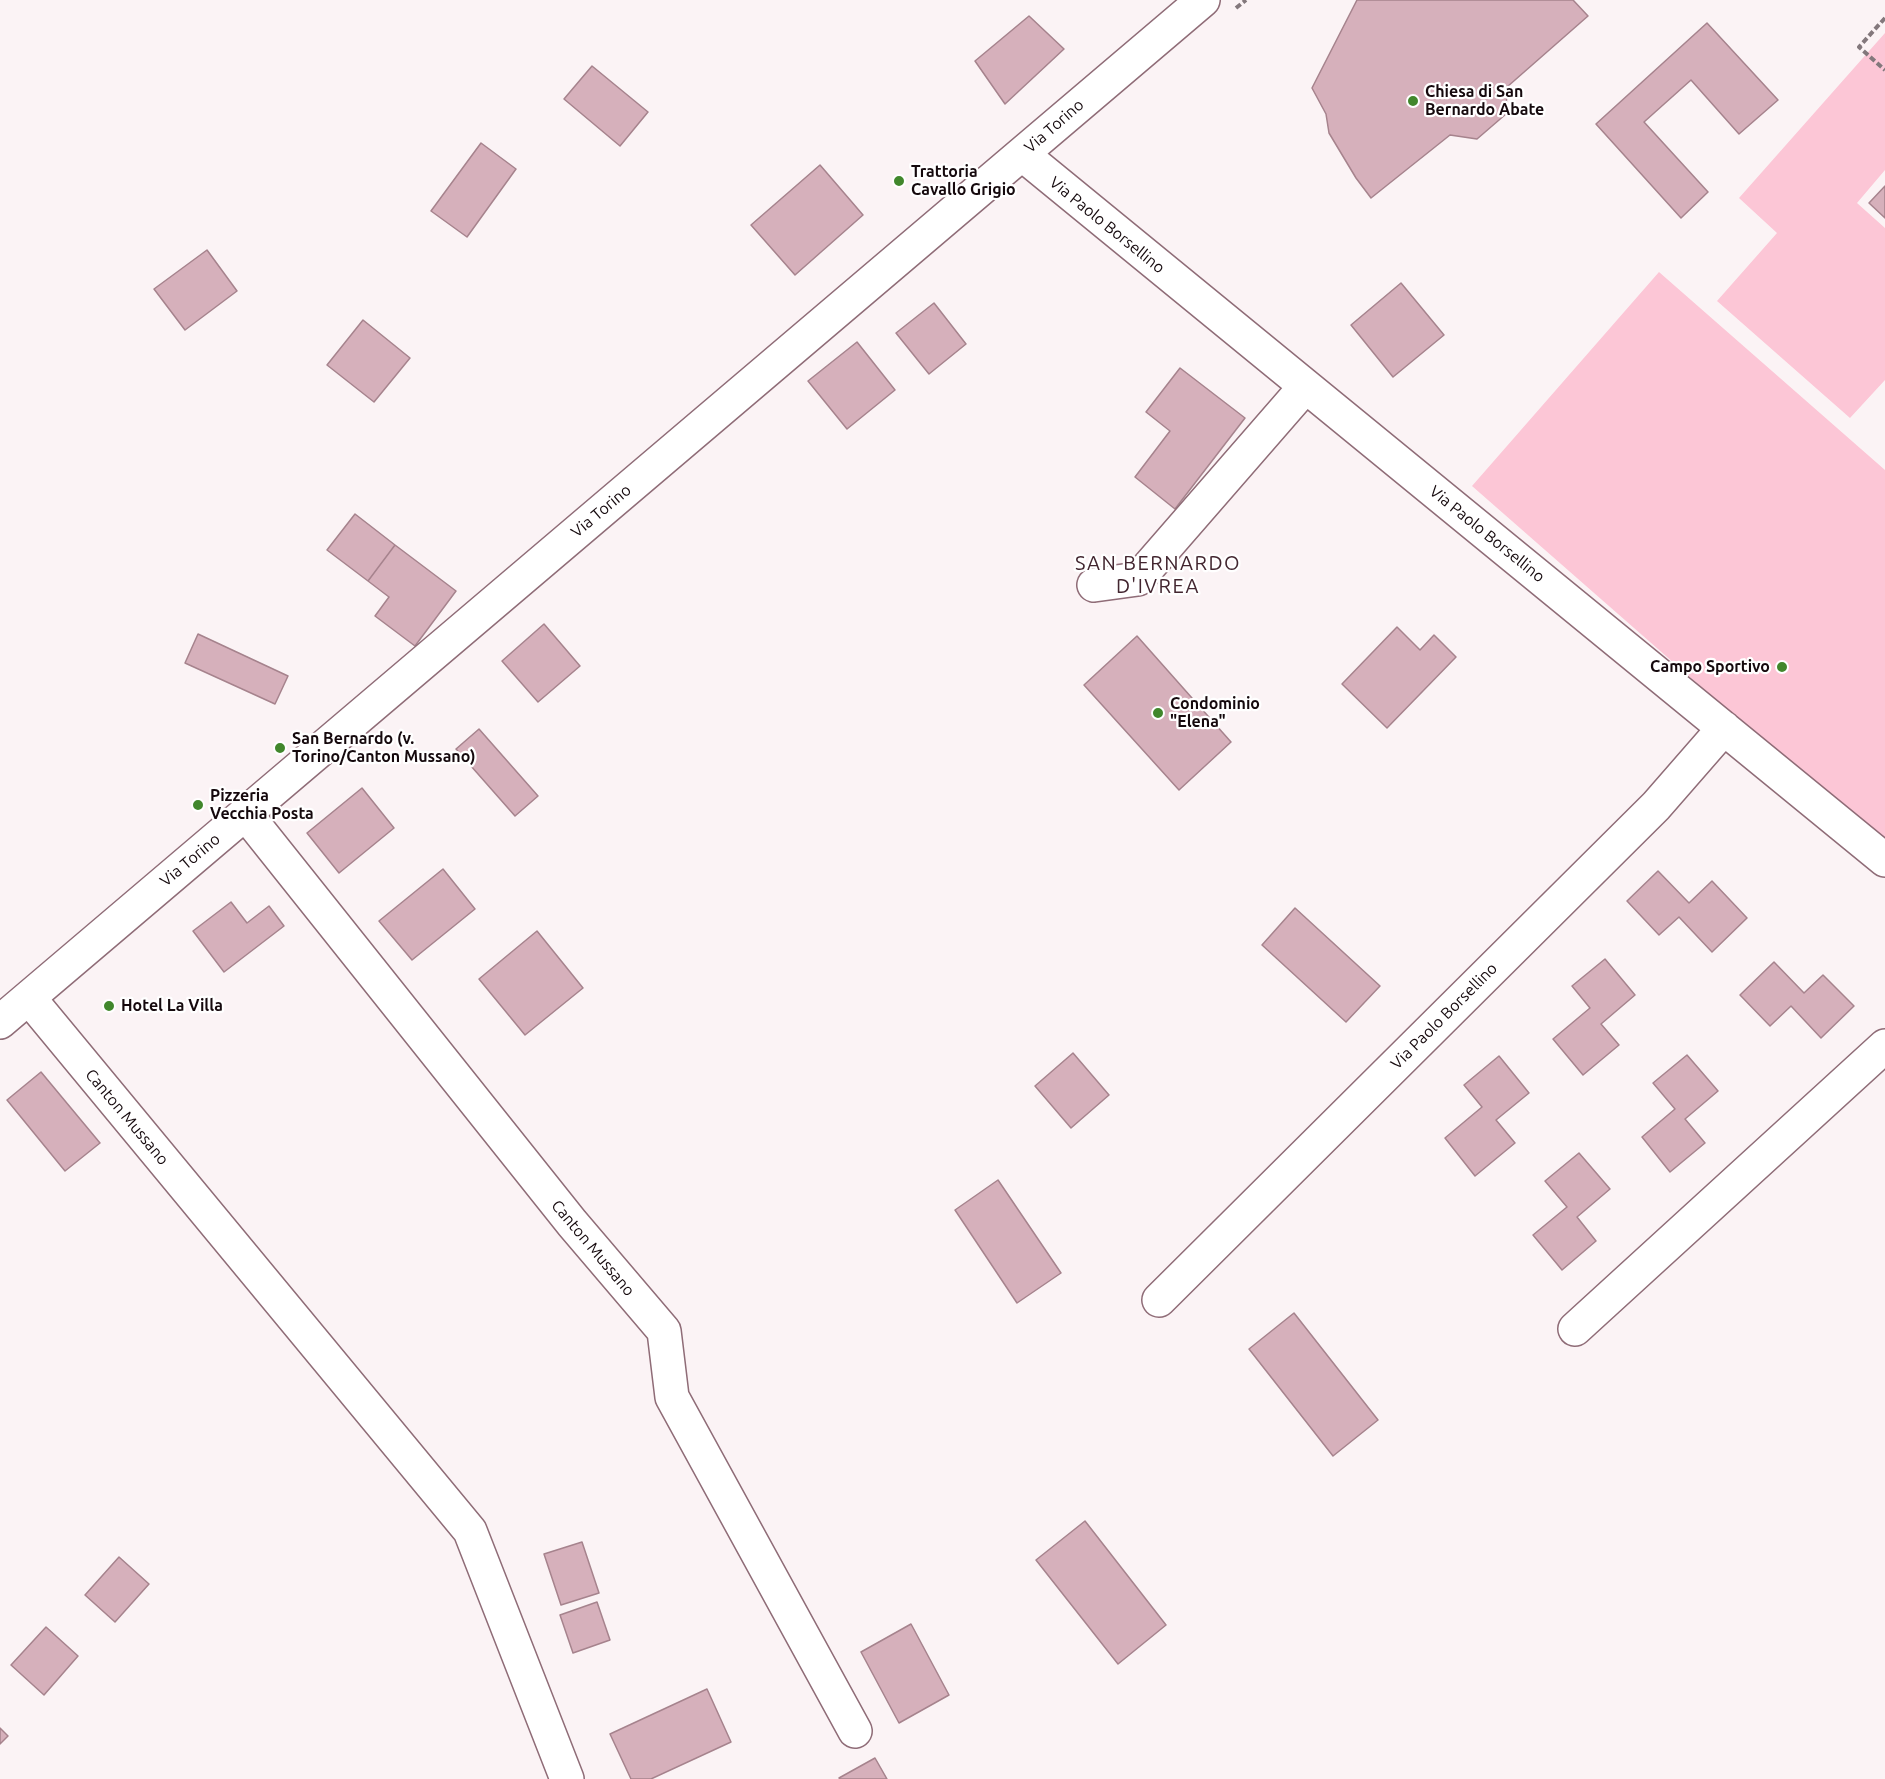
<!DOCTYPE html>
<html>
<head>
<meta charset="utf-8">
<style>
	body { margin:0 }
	canvas { display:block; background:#fbf3f5 }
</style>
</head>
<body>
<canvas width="1885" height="1779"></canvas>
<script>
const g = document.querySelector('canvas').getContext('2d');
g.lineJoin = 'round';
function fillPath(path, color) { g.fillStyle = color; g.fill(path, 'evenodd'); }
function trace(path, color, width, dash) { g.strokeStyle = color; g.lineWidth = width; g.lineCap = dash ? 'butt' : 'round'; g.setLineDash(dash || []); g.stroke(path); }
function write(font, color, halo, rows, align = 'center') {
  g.font = font + ' Ubuntu,sans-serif'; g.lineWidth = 4.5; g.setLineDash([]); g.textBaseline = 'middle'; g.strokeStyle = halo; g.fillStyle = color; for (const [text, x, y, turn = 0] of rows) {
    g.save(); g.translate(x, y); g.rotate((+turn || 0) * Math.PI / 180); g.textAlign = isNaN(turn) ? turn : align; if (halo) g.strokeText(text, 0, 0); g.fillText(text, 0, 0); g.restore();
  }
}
fillPath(new Path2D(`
	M1885 33V170L1857 203 1885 228V380L1850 418 1717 301 1777 233 1739 198Z
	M1659 272 1885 470V848L1472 486Z`), '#fcc6d6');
const building = new Path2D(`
	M1357 0H1573L1588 16 1507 87 1506 114 1477 139 1450 135 1371 198 1356 178 1329 133 1326 114 1312 88Z
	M1029 16 1064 49 1005 104 975 61Z
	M1707 23 1778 100 1739 134 1691 80 1644 122 1708 192 1681 218 1596 124Z
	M592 66 648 112 620 146 564 99Z
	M481 143 516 169 467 237 431 211Z
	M820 165 863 215 795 275 751 225Z
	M1885 186V218L1869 203Z
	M207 250 237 291 185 330 154 289Z
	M1401 283 1444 335 1393 377 1351 325Z
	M934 303 966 344 929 374 896 333Z
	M363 320 410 358 374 402 327 365Z
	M857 342 895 390 847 429 808 381Z
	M1180 368 1245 418 1175 509 1135 477 1170 431 1146 412Z
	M355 514 395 545 368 581 327 550Z
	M395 545 456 591 415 646 375 616 389 597 368 581Z
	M544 624 580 666 538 702 502 661Z
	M1397 627 1420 650 1434 635 1456 657 1387 728 1342 684Z
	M198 634 288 676 275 704 185 663Z
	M1137 636 1231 742 1179 790 1084 685Z
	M479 729 538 796 515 816 456 749Z
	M362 788 394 828 339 873 307 833Z
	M443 869 475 909 412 960 379 921Z
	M1658 871 1689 903 1712 881 1747 918 1712 952 1679 917 1659 935 1627 901Z
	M231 902 247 923 269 906 284 926 224 972 193 931Z
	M1295 908 1380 986 1346 1022 1262 945Z
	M537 931 583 988 525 1035 479 979Z
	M1605 959 1635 995 1601 1024 1619 1045 1583 1075 1553 1039 1590 1008 1572 986Z
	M1774 962 1804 993 1823 975 1854 1006 1821 1038 1791 1006 1770 1026 1740 995Z
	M1073 1053 1109 1095 1071 1128 1035 1086Z
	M1687 1055 1718 1091 1685 1119 1705 1143 1670 1172 1642 1137 1675 1109 1653 1083Z
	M1499 1056 1529 1093 1496 1120 1515 1143 1475 1176 1445 1138 1482 1107 1464 1085Z
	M41 1072 100 1143 65 1171 7 1100Z
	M1579 1153 1610 1189 1577 1217 1596 1241 1562 1270 1533 1235 1567 1207 1545 1181Z
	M998 1180 1061 1273 1017 1303 955 1210Z
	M1294 1313 1378 1420 1333 1456 1249 1349Z
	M1085 1521 1166 1625 1118 1664 1036 1560Z
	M582 1542 599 1593 561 1605 544 1554Z
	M119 1557 149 1584 115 1622 85 1595Z
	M597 1602 610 1640 573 1653 560 1615Z
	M911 1624 949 1695 899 1723 861 1652Z
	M46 1627 78 1656 44 1695 11 1665Z
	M707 1689 731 1742 651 1779H631L610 1734Z
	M0 1728 8 1736 0 1744Z
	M875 1758 887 1779H840L839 1778Z`);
fillPath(building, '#d6b0bb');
trace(building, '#a6838d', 1.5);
const minor = new Path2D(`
	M1022 154 1885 860
	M1094 585 1138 579 1305 387
	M245 813 572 1223 664 1331 672 1397 855 1731
	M29 998 470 1531 567 1779
	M0 1022 1203 0
	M1159 1300 1656 806 1724 728
	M1575 1329 1885 1046`);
trace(minor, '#8f6c77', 36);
trace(new Path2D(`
	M1236 8 1246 0
	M1885 18 1859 47 1885 70`), '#83787c', 4, [6, 3]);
trace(minor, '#fff', 33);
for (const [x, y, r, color] of [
	[1413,101,6,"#41872c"],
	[899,181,6,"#41872c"],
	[1782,667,6,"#41872c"],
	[1158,713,6,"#41872c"],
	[280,748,6,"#41872c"],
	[198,805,6,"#41872c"],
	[109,1006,6,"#41872c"]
]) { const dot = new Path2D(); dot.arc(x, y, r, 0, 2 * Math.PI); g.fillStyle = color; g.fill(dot); trace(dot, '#fff', 2); }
write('bold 16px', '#15090d', '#fff', [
	["Chiesa di San",1425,92],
	["Bernardo Abate",1425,110],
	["Trattoria",911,172],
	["Cavallo Grigio",911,190],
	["Campo Sportivo",1770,667,"right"],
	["Condominio",1170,704],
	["\"Elena\"",1170,722],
	["San Bernardo (v.",292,739],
	["Torino/Canton Mussano)",292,757],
	["Pizzeria",210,796],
	["Vecchia Posta",210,814],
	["Hotel La Villa",121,1006]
], 'left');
write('16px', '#15090d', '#fff', [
	["Via Torino",1054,126,-41],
	["Via Paolo Borsellino",1107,225,39],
	["Via Torino",601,511,-40],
	["Via Paolo Borsellino",1487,534,39],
	["Via Torino",190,860,-40],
	["Via Paolo Borsellino",1444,1016,-45],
	["Canton Mussano",127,1117,50],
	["Canton Mussano",593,1248,50]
]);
g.letterSpacing = '1.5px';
write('20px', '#42252f', '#fff', [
	["SAN BERNARDO",1158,563],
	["D'IVREA",1158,586]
]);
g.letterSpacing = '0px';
</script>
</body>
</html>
